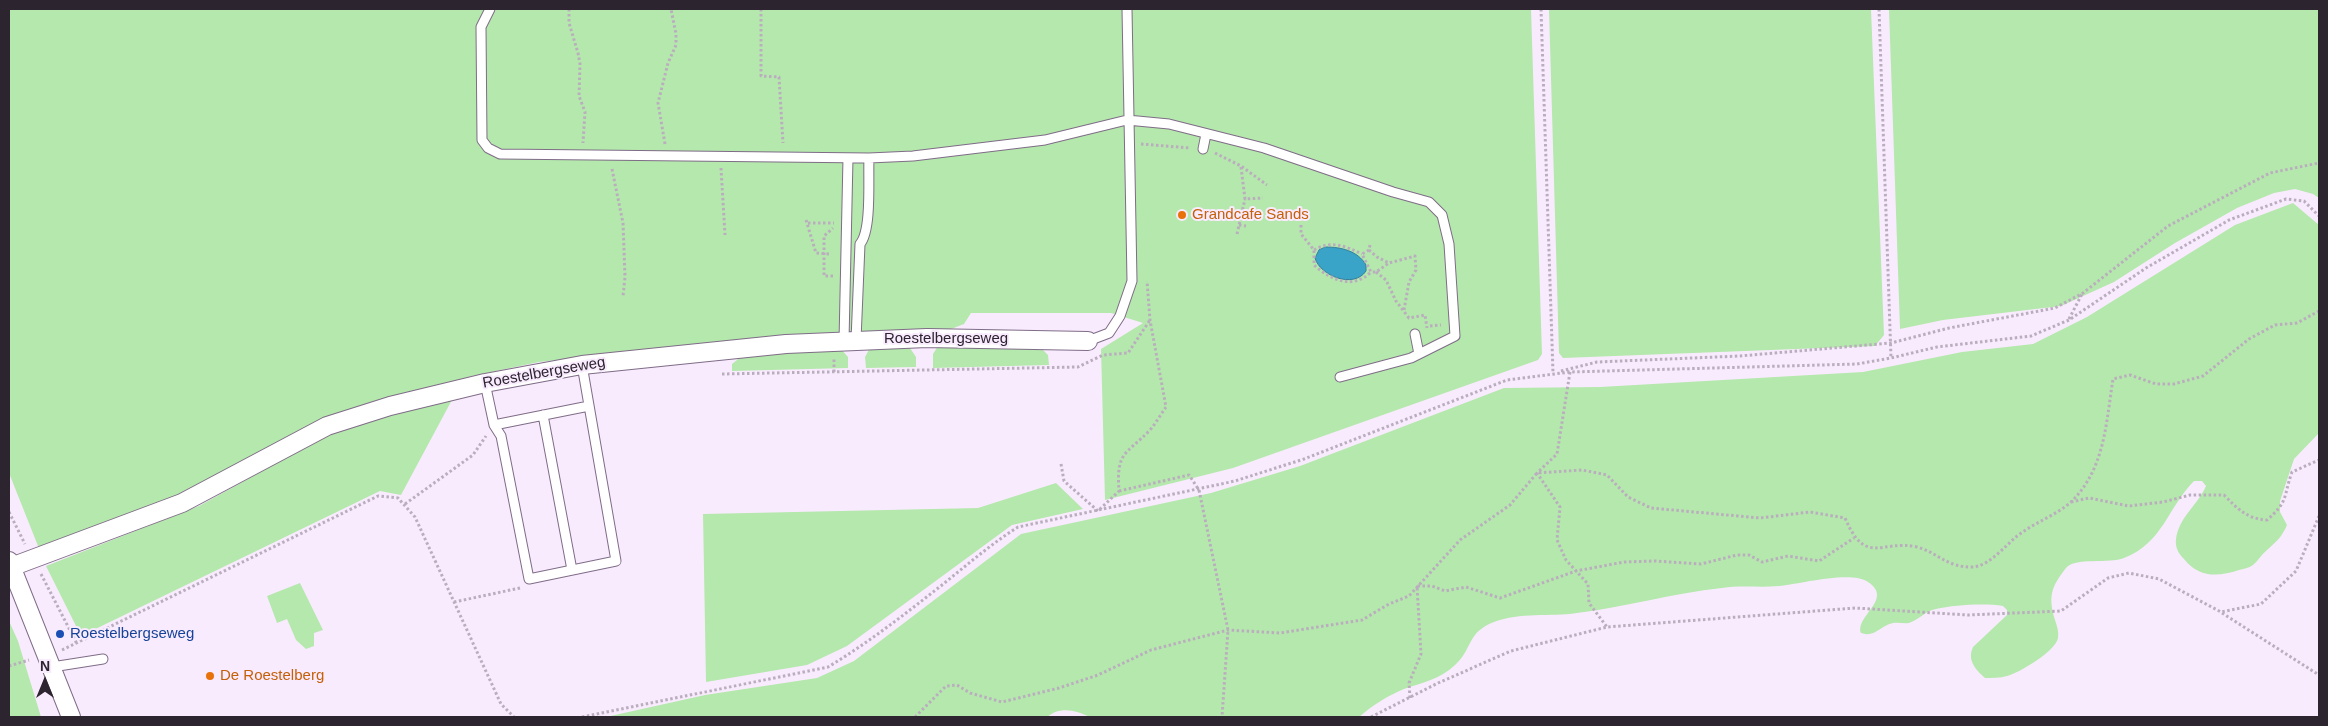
<!DOCTYPE html>
<html>
<head>
<meta charset="utf-8">
<style>
	body { margin:0 }
	#map { position:relative; width:2328px; height:726px; overflow:hidden; background:#f9ebfe; font-family:Helvetica,sans-serif }
	canvas { display:block }
	.frame { position:absolute; inset:0; border:10px solid #2c242f; pointer-events:none }
	.north { position:absolute; left:20px; top:656px; width:50px; height:50px; -webkit-text-stroke:4px #f9ebfe; paint-order:stroke; rotate:0deg; font-size:14px; font-weight:700; line-height:20px; text-align:center; color:#2c242f }
	.north::after { content:''; display:block; margin:auto; width:18px; height:22px; background:#2c242f; clip-path:polygon(50% 0,100% 100%,50% 72%,0 100%) }
</style>
</head>
<body>
<div id="map">
<canvas width="2328" height="726"></canvas>
<div class="frame"></div>
<div class="north">N</div>
</div>
<script>
const g = document.querySelector('canvas').getContext('2d');
g.lineJoin = 'round';
function fillPath(path, color) { g.fillStyle = color; g.fill(path, 'evenodd'); }
function trace(path, color, width, dash) { g.strokeStyle = color; g.lineWidth = width; g.lineCap = dash ? 'butt' : 'round'; g.setLineDash(dash || []); g.stroke(path); }
function write(font, color, halo, rows, align = 'center') {
  g.font = font + ' Helvetica,sans-serif'; g.lineWidth = 4; g.setLineDash([]); g.textBaseline = 'middle'; g.strokeStyle = halo; g.fillStyle = color; for (const [text, x, y, turn = 0] of rows) {
    g.save(); g.translate(x, y); g.rotate((+turn || 0) * Math.PI / 180); g.textAlign = isNaN(turn) ? turn : align; if (halo) g.strokeText(text, 0, 0); g.fillText(text, 0, 0); g.restore();
  }
}
fillPath(new Path2D(`
	M9 9H1531L1542 354 1538 360 1233 468 1105 500 1101 349 1143 323 1111 313H971L964 324 946 331 638 351 539 362 472 376 431 387 195 490 40 551 9 473Z
	M1549 9H1871L1884 335 1875 346 1563 358 1559 353Z
	M1889 9H2319V198L2313 194 2295 189 2274 193 2237 208 2175 243 2114 282 2061 306 1943 320 1900 329Z
	M2293 203 2319 225V433L2294 459 2280 501V512L2287 525C2282 537 2276 542 2266 551 2261 555 2258 561 2253 565 2249 568 2243 569 2239 570 2218 577 2199 578 2184 559 2178 553 2175 547 2176 539 2179 517 2197 506 2206 486L2202 481H2194C2168 507 2163 543 2124 558 2110 564 2074 557 2066 568 2051 587 2048 597 2055 620 2057 626 2059 632 2058 638 2056 651 2019 673 2007 676 2000 678 1992 678 1985 678 1975 669 1967 660 1973 647L2007 615V610L2003 606C1985 603 1954 605 1936 609 1925 611 1919 620 1909 623 1904 624 1898 622 1893 623 1881 625 1875 638 1861 633 1855 616 1894 599 1868 582 1851 570 1800 584 1779 586 1760 588 1741 585 1722 588 1673 593 1626 607 1577 613 1550 617 1520 612 1494 622 1466 633 1473 649 1455 665 1441 679 1421 683 1404 689 1387 696 1373 705 1359 717H1090C1076 710 1060 706 1047 717H606L705 695 817 678 854 661 1021 534 1211 493 1300 466 1504 388 1600 387 1863 372 1962 352 2033 344 2087 317 2235 225Z
	M908 345 916 357V367L866 368 865 357 871 346Z
	M938 346 1040 347 1048 355 1049 365 933 368V354Z
	M840 348 848 357V368L732 371V364L742 356Z
	M453 398 401 495 380 491 81 636 46 566 199 506 326 436 391 409Z
	M1056 483 1083 509 1012 525 847 646 807 665 706 682 703 514 978 508Z
	M300 583 323 630 314 633V646L306 649 296 640 287 619 277 623 267 596Z
	M9 621 18 641 41 717H9Z`), '#b5e8ad');
const water = new Path2D(`
	M1326 247C1341 247 1358 251 1366 265V271C1354 289 1320 276 1315 258L1319 250Z`);
fillPath(water, '#3aa4c8');
trace(water, '#367e9a', 1);
const service = new Path2D(`
	M490 9 481 27 482 140 488 148 500 154 869 158 913 156 1045 140 1127 120 1169 124 1264 148 1393 192 1429 202 1442 215 1449 244 1455 336 1411 358 1340 377
	M1203 149 1206 134
	M1415 334 1419 354
	M856 340 860 244C872 230 868 178 869 158
	M844 341 848 158
	M1088 341 1109 333 1120 316 1132 281 1127 9
	M485 383 494 425 501 436 529 579 616 561 582 365
	M543 415 572 570
	M494 425 589 406
	M52 667 103 659`);
const minor = new Path2D(`
	M9 561 71 717
	M11 567 182 503 327 426 390 406 485 383 582 365 786 344 927 338 1088 341`);
trace(service, '#7f6c87', 11);
trace(minor, '#7f6c87', 20);
trace(new Path2D(`
	M569 9V23L578 53 580 64 579 96 585 112 583 143
	M761 9V76L779 77 783 143
	M1541 9 1553 373
	M1879 9 1891 358
	M665 144 658 103 668 63 676 45V34L671 9
	M1141 144 1190 148
	M1215 153 1241 166 1267 185
	M1241 167 1245 199 1263 198
	M721 168 725 235
	M612 169 623 223 625 277 623 296
	M806 220 816 253 830 254
	M808 223H834
	M1239 225 1246 226
	M1301 225V234L1314 250V265C1331 280 1353 290 1371 272
	M1237 234 1245 199
	M1370 245 1369 250 1377 257 1389 263 1415 256 1416 270 1409 282 1404 310
	M1314 250C1331 240 1345 246 1362 254
	M1369 250 1362 254 1371 272H1376L1389 263
	M1376 272 1386 280 1396 301 1409 318 1425 315 1427 328
	M833 276H824V236L833 228
	M2069 319 2082 294
	M1430 326 1441 325
	M1561 371 1597 362 1740 356 1891 343 1949 328 2055 308 2083 293 2168 226 2270 173 2319 163
	M834 372V358
	M1570 372 1557 454 1537 473 1560 507 1557 540 1566 560 1588 584 1589 603 1607 627
	M722 374 1078 367 1103 355 1128 353 1150 320
	M1061 464 1064 481 1098 511 1119 491C1116 451 1126 455 1150 430 1156 423 1161 414 1166 407L1150 320 1147 281
	M1119 491 1189 475 1199 490 1228 630 1222 717
	M2071 502 2089 498 2129 506 2163 502 2190 495H2224C2238 509 2247 519 2267 520 2289 501 2283 497 2292 472L2319 460
	M405 504 473 455 486 436
	M9 512 25 544
	M41 574 77 644
	M454 602 520 588
	M2222 613 2319 675
	M62 650 378 496 398 498 415 517 501 704 514 717
	M9 666 29 660
	M1410 698 1409 683 1421 654 1417 586H1432L1445 591 1466 587 1500 598 1576 571 1624 562 1655 561 1701 564 1737 555H1749L1762 562 1788 556 1819 561 1854 538
	M582 717 828 667C868 643 905 614 942 585 967 565 991 544 1018 527L1235 481 1304 459 1507 380 1570 372 1857 364 1891 358 1937 347 2031 336 2069 320 2146 268 2229 220 2286 199 2304 201 2319 216
	M915 717 946 686 957 685 970 693 1002 702 1059 688 1098 675 1151 650 1228 630 1280 633 1362 620 1389 604 1409 596 1460 540 1510 505 1537 473 1582 470 1607 475 1628 497 1651 508 1760 518 1810 512 1845 518C1866 567 1881 539 1917 547 1937 552 1947 568 1973 567 1989 566 2005 546 2016 537 2033 523 2055 516 2071 502 2105 469 2106 423 2113 379L2130 375 2156 384H2174L2203 376 2249 339 2275 325 2297 323 2319 311
	M1371 717 1438 683 1511 651 1607 627 1855 608 1968 615 2061 611 2108 578 2129 573 2159 579 2221 612 2261 604 2296 571 2319 516`), '#baaebe', 3, [2.5, 2.5]);
trace(service, '#fff', 9);
trace(minor, '#fff', 18);
for (const [x, y, r, color] of [
	[1182,215,5,"#e8710a"],
	[60,634,5,"#1a4fb4"],
	[210,676,5,"#e8710a"]
]) { const dot = new Path2D(); dot.arc(x, y, r, 0, 2 * Math.PI); g.fillStyle = color; g.fill(dot); trace(dot, '#f9ebfe', 2); }
write('15px', '#c56008', '#f9ebfe', [
	["Grandcafe Sands",1192,215],
	["De Roestelberg",220,676]
], 'left');
write('15px', '#2c242f', '#f9ebfe', [
	["Roestelbergseweg",946,339],
	["Roestelbergseweg",544,373,-10]
]);
write('15px', '#164399', '#f9ebfe', [
	["Roestelbergseweg",70,634]
], 'left');
</script>
</body>
</html>
